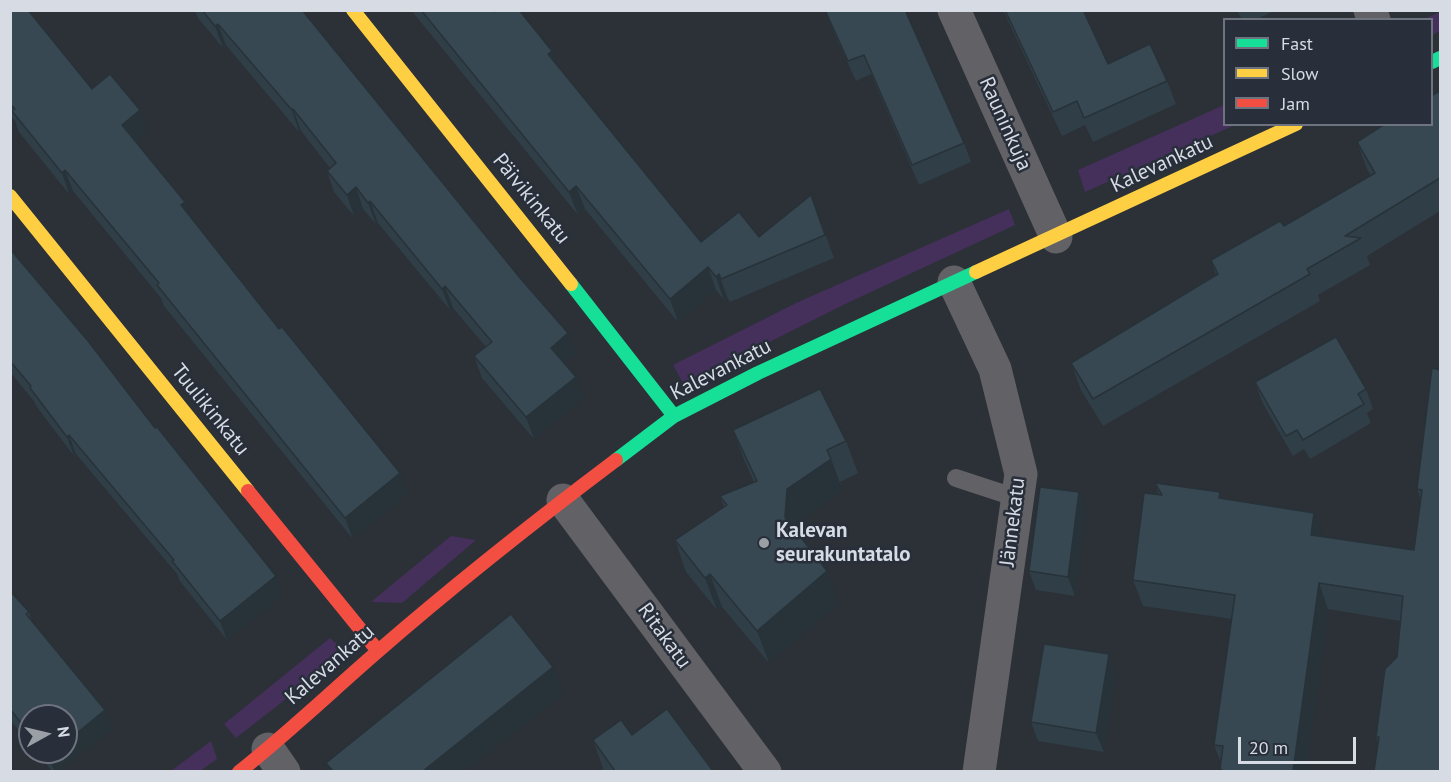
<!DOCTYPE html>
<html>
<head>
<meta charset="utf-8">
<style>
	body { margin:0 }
	#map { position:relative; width:1451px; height:782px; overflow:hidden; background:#2c3037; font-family:"PT Sans",sans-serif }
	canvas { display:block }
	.frame { position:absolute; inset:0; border:12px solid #d7dce4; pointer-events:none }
	.legend { position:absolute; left:1223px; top:18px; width:210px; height:108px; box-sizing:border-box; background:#282f3b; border:2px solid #6e747f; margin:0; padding:8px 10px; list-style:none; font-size:18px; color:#d7dce4 }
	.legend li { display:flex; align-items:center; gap:12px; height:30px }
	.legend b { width:30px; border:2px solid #6e747f }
	.north { position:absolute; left:18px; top:704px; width:60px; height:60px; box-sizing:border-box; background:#282f3b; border:2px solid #6e747f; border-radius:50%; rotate:82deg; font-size:16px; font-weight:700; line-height:24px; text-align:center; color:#d7dce4 }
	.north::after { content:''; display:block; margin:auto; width:21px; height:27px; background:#9ba0a7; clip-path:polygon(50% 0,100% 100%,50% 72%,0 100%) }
	.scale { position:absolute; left:1238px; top:737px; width:118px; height:27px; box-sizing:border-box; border:3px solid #d7dce4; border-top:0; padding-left:8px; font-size:18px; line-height:21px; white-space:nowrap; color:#d7dce4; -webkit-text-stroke:4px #282f3b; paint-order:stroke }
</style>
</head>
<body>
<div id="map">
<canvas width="1451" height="782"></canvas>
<div class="frame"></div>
<ul class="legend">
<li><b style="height:8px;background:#16e098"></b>Fast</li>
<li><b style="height:8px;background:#ffcf43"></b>Slow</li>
<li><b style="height:8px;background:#f24e42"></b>Jam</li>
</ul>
<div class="north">N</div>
<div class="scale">20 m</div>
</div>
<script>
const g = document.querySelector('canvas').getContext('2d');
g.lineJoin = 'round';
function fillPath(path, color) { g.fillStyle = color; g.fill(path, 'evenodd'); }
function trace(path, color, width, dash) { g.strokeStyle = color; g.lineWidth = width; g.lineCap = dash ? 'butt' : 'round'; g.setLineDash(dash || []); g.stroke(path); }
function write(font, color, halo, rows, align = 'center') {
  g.font = font + ' "PT Sans",sans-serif'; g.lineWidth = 5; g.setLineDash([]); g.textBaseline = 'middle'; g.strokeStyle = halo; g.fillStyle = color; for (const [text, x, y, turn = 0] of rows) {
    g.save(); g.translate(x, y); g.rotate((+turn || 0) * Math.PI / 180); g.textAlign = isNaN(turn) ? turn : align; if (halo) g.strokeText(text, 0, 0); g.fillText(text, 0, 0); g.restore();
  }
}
fillPath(new Path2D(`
	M1440 12V31L1432 35V20L1424 19Z
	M1224 105V124L1235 125 1085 192 1078 170Z
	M1009 209 1015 225 843 305 684 385 673 365 796 303Z
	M451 536 476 540 402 603 371 602Z
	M330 638 346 652 236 738 224 724Z
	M211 741 217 759 200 771H171Z`), '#45305c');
trace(new Path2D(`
	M956 478 1017 498`), '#626266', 18);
trace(new Path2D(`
	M954 10 1056 237
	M1370 10 1374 20
	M954 282 995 369 1021 474 979 772
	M563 500 765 772
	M268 749 284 772`), '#626266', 33);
trace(new Path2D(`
	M1432 62 1440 58
	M571 284 674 416
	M616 460 674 416 758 373 976 272`), '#16e098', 14);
trace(new Path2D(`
	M353 10 571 284
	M10 196 248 491
	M976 272 1296 124`), '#ffcf43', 14);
trace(new Path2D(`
	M248 491 378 651
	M239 772C287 734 331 692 377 652 454 585 535 521 616 460`), '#f24e42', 14);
fillPath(new Path2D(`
	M10 10 92 89 140 110 148 131 135 141 192 219 279 329 400 473 407 494 353 539 164 306 161 298 73 191 69 194 19 132 15 121 10 115Z
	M195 10H302L576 354 565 364 576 377 584 398 534 439 482 378 474 356 486 347 453 308 450 310 378 223 376 224 363 209 354 216 334 192 327 171 330 168 301 131 299 132 226 45 223 48 198 18Z
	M411 10H493L552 51 557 65 701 242 759 237 811 195 834 258 730 302 727 297 724 300 716 290 678 322 585 209 578 215Z
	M825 10 964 143 971 162 919 185 871 74 856 81 831 26Z
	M1003 10H1083L1108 64 1167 81 1176 104 1093 142 1085 125 1062 136Z
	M1237 10H1276L1255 20H1242Z
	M1440 91V211L1367 256 1370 265 1318 295 1320 301 1103 426 1081 390 1071 363 1216 275 1211 260 1284 226 1371 176 1367 169 1357 142Z
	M10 249 283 595 227 640 179 580 178 575 76 454 74 456 37 407 34 401 10 372Z
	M1432 368 1440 771 1378 742 1376 737 1397 657 1400 621 1328 609 1306 771H1221L1220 769 1221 763 1214 745 1232 619 1143 606 1133 580 1159 495 1155 483 1223 499 1323 537 1414 550 1421 500 1417 489Z
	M1255 382 1366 389 1373 409 1367 413 1371 423 1310 459 1304 449 1293 456 1262 402Z
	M733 430 846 441 858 473 840 482 843 491 799 521 798 533 827 571 839 603 769 663 722 607 717 610 686 572 675 540 724 507 720 496 754 482 745 462Z
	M1079 492 1086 511 1075 596 1036 590 1029 571Z
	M10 591 29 612 32 621 105 710 112 730 60 771H52L36 752H66L30 716V744L10 720Z
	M1116 673 1104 752 1038 741 1031 722Z
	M632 735 713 771H604L593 740Z`), '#303e47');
fillPath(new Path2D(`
	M218 24 226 45 223 48 215 26Z
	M552 51 561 74 548 54Z
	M293 109 301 131 299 132 292 110Z
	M140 110 148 131 129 146 122 125Z
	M65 170 73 191 69 194 62 173Z
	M576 186 585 209 578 215 569 192Z
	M356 187 363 209 354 216 347 195Z
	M370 201 378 223 376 224 368 203Z
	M185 202 193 223 181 205Z
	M708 267 716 290 678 322 670 299Z
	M719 274 727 297 724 300 716 277Z
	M445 286 453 308 450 310 442 289Z
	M568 333 576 354 559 369 551 348Z
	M576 377 584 398 534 439 526 417Z
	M69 435 76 454 74 456 67 437Z
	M831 459 843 491 799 521 797 549 785 517 787 489Z
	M400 473 407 494 353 539 345 518Z
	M1079 492 1086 511 1075 596 1068 577Z
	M1314 513 1324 539 1311 535Z
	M827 571 839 603 769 663 757 631Z
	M710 574 722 607 717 610 705 578Z
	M276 576 283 595 227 640 220 621Z
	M1319 583 1328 609 1306 771H1293Z
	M1109 654 1116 673 1104 752 1096 733Z
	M553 667 563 694 466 771H423Z
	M105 710 112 730 60 771H54L48 756 53 752H66V742Z`), '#273239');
const building = new Path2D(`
	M10 10H28L92 89 110 74 140 110 122 125 185 202 181 205 279 329 282 327 400 473 345 518 157 285 159 283 65 170 62 173 12 111 15 109 10 104Z
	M202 10H302L520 278 568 333 551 348 576 377 526 417 474 356 492 342 445 286 442 289 370 201 368 203 356 187 347 195 327 171 336 163 293 109 292 110 218 24 215 26Z
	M421 10H493L494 12 495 10H519L552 51 548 54 701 242 739 212 759 237 811 195 825 235 721 279 719 274 716 277 708 267 670 299 576 186 569 192Z
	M825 10H905L964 143 912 165 864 55 848 61Z
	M1005 10H1083L1108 64 1150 44 1167 81 1084 118 1077 101 1053 112Z
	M1440 91V178L1345 236 1361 238 1307 269 1310 274 1093 399 1071 363 1218 274 1211 260 1280 221 1284 226 1375 173 1357 142 1385 124H1431V96Z
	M10 249 88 341 155 428 157 427 276 576 220 621 172 561 174 560 69 435 67 437 30 388 31 386 10 361Z
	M1440 279V297H1439Z
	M1336 337 1366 389 1358 394 1364 404 1303 440 1297 430 1286 436 1255 382Z
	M1432 368 1440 370V771H1374L1379 737H1376L1385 669 1397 657 1403 596 1319 583 1293 771H1222V770L1220 769 1223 746 1214 745 1235 595 1133 580 1144 493 1162 495 1155 483 1220 492 1219 498 1314 513 1311 535 1414 550 1422 490 1417 489Z
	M820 389 846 441 827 450 831 459 787 489 785 517 827 571 757 631 710 574 705 578 675 540 727 505 720 496 757 481 733 430Z
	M1040 487 1079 492 1068 577 1029 571Z
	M10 591 29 612 26 614 105 710 66 742V716H30V734L10 709Z
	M511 614 553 667 423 771H333L326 763Z
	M1044 644 1109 654 1096 733 1031 722Z
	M667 709 713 771H615L593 740 621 720 632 735Z
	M45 752H53L48 756Z`);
fillPath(building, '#384852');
trace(building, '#273239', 1.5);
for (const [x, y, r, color] of [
	[764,543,6,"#9ba0a7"]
]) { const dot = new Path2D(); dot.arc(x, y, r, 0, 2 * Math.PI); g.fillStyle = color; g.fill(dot); trace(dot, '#282f3b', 2); }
write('21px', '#d7dce4', '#282f3b', [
	["Rauninkuja",1005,124,66],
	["Kalevankatu",1162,164,-25],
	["Päivikinkatu",531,199,51],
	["Kalevankatu",721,370,-27],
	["Tuulikinkatu",210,410,51],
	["Jännekatu",1013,522,-83],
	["Ritakatu",664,636,54],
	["Kalevankatu",330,665,-41]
]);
write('bold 21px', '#d7dce4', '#282f3b', [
	["Kalevan",776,531],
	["seurakuntatalo",776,555]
], 'left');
</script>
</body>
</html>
